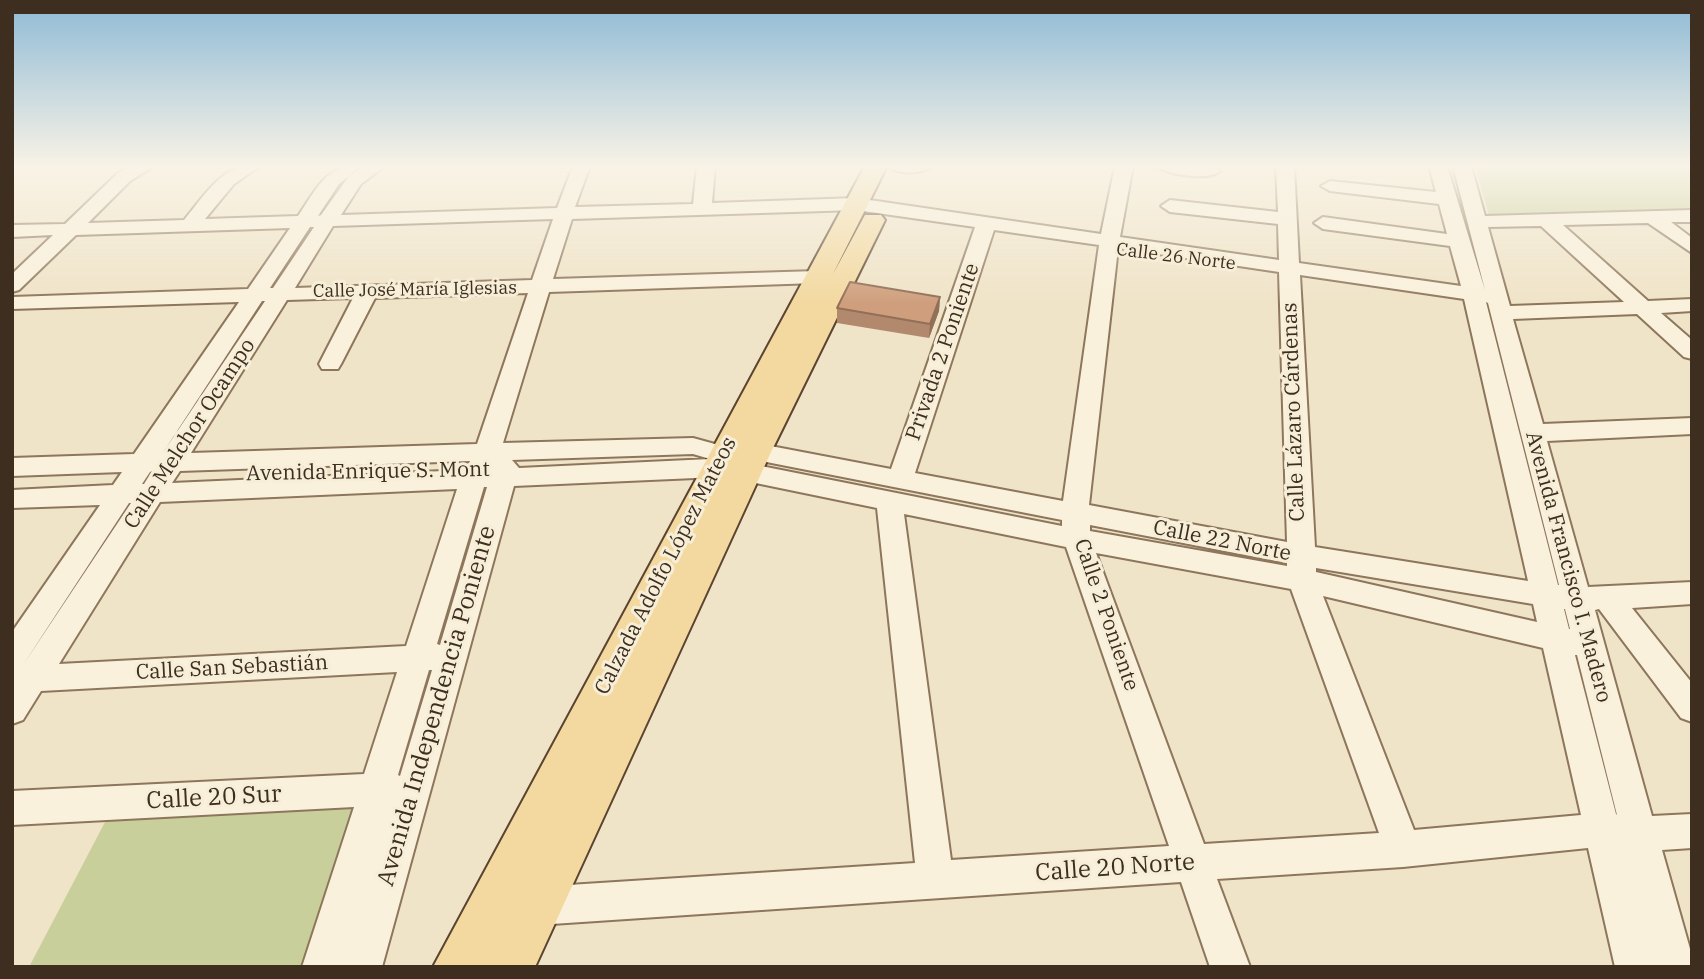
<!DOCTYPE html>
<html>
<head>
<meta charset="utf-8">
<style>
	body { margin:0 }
	#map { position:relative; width:1704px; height:979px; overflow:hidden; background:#f0e4c8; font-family:"IBM Plex Serif",serif }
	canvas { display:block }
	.frame { position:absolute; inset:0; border:14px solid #3d2e20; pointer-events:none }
</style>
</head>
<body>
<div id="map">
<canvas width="1704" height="979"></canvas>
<div class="frame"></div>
</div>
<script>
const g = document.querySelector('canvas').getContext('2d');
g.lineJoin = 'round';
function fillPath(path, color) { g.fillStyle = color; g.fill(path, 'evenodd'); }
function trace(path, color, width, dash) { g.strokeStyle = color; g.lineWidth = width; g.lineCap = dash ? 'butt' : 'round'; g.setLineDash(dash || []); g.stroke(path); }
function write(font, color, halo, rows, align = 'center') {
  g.font = font + ' "IBM Plex Serif",serif'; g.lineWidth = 6; g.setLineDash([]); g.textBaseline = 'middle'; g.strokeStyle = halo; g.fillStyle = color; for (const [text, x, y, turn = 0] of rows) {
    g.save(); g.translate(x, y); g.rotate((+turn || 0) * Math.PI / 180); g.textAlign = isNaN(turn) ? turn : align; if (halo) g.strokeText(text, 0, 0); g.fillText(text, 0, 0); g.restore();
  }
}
fillPath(new Path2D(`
	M1475 166H1692V210L1489 216Z
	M376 790 322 967H29L115 803Z`), '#c9cf9b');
const minor = new Path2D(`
	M132 166H154L130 181 88 223 184 220C202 199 226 158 257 168L234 184 205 219 298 216C317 189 324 166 360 166L349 176 364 166H385L361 184 341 215 557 208 573 166H590L575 207 693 204 697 166H715L712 203 856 198 1101 234 1115 166H1133L1120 237 1279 260 1278 224 1170 212 1161 206 1170 200 1278 212 1276 166H1294L1299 263 1461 286 1450 246 1323 229 1314 223 1323 217 1447 234 1439 204 1330 191 1321 186 1330 181 1436 192 1429 166H1447L1485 290 1453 166H1471L1485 216 1692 210V222H1671L1692 238V253L1648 223 1563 225 1648 301 1692 299V311L1661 313 1692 340V359L1684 357 1637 314 1513 319 1543 424 1692 418V434L1547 441 1588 587 1692 582V604L1632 608 1692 683V722L1681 718 1599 609 1595 610 1652 816 1692 814V848L1662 850 1692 956V967H1655L1625 850 1655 967H1615L1588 848 1403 867 1217 879 1250 967H1210L1181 882 537 925 524 919 518 906 524 893 537 887 915 863 877 508 746 481 737 478 733 472 737 466 746 463 1062 526V520L746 458 742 452 746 446 755 443 891 469 975 227 856 210 572 219 553 279 817 271 827 277 817 283 549 292 503 443 693 438 733 449 737 455 728 463 731 468 727 474 718 477 514 486 382 967H342L391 805 342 967H302L354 807 12 825V791L364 774 397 672 41 691 23 720 12 724V632L100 505 12 508V490L113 485 122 472 12 476V458L134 454 239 302 12 309V297L248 289 290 228 76 235 19 290 12 292V274L53 235 12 237V225L65 224 118 173ZM349 176 321 215 318 216 339 184ZM553 219 532 280 295 288 333 226ZM1541 226 1624 302 1510 306 1488 227ZM310 227H314L273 288H270ZM994 230 1099 245 1063 501 915 473ZM1118 248 1279 272 1287 542 1089 505ZM1300 275 1464 299 1528 581 1315 547ZM528 293 477 444 191 453 287 300 353 298 319 364 322 369H338L341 364 375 298ZM262 301H265L162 454ZM1486 302 1488 303 1559 585H1558ZM693 454 710 459 519 468 512 460ZM470 461 466 470 172 483 180 471ZM152 471 144 484H142L150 472ZM484 487H487L440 645 437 644ZM457 489 406 646 59 664 160 502ZM129 503H131L23 665ZM904 514 1066 547 1169 846 951 860ZM1090 525 1287 563V566L1090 531ZM1096 553 1291 589 1379 833 1204 844ZM1316 568 1533 604 1537 622 1316 572ZM1323 596 1543 648 1581 815 1414 830ZM1564 609H1565L1570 629H1569ZM1575 655H1577L1617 815 1616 814ZM429 670H432L400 776 398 775Z
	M932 166C923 174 899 175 889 167Z
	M1157 166H1214L1220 171C1210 181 1167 175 1157 166Z`);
const major = new Path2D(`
	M865 166H887L833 274 865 215H881L885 220 771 452 535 967H433Z`);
trace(minor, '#8d765c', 4);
trace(major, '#5b4430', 4);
fillPath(minor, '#faf1dc');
fillPath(major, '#f3d9a0');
fillPath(new Path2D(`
	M940 297 939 311 929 338 837 323V308Z`), '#b2896c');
fillPath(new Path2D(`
	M940 297 939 311 929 338 930 324Z`), '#916f58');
const building = new Path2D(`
	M850 282 940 297 930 324 837 308Z`);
fillPath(building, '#cf9f7d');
trace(building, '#916f58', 2);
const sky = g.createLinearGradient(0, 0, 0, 303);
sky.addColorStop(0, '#8fbad6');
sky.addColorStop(0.55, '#f8f3e6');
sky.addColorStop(1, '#f8f3e600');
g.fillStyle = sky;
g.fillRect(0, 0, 1704, 303);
write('18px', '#3d2e20', '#f7eed8', [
	["Calle 26 Norte",1176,257,7],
	["Calle José María Iglesias",415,290,-1]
]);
write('21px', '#3d2e20', '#f7eed8', [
	["Privada 2 Poniente",943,352,-71],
	["Calle Lázaro Cárdenas",1294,412,-92],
	["Calle Melchor Ocampo",190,434,-57],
	["Avenida Enrique S. Mont",368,472,-1],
	["Calle 22 Norte",1222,541,11],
	["Calzada Adolfo López Mateos",666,566,-63],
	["Avenida Francisco I. Madero",1568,567,75],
	["Calle 2 Poniente",1106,615,71],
	["Calle San Sebastián",232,668,-3]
]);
write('24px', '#3d2e20', '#f7eed8', [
	["Avenida Independencia Poniente",437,706,-74],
	["Calle 20 Sur",214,798,-3],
	["Calle 20 Norte",1115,868,-4]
]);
</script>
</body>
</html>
